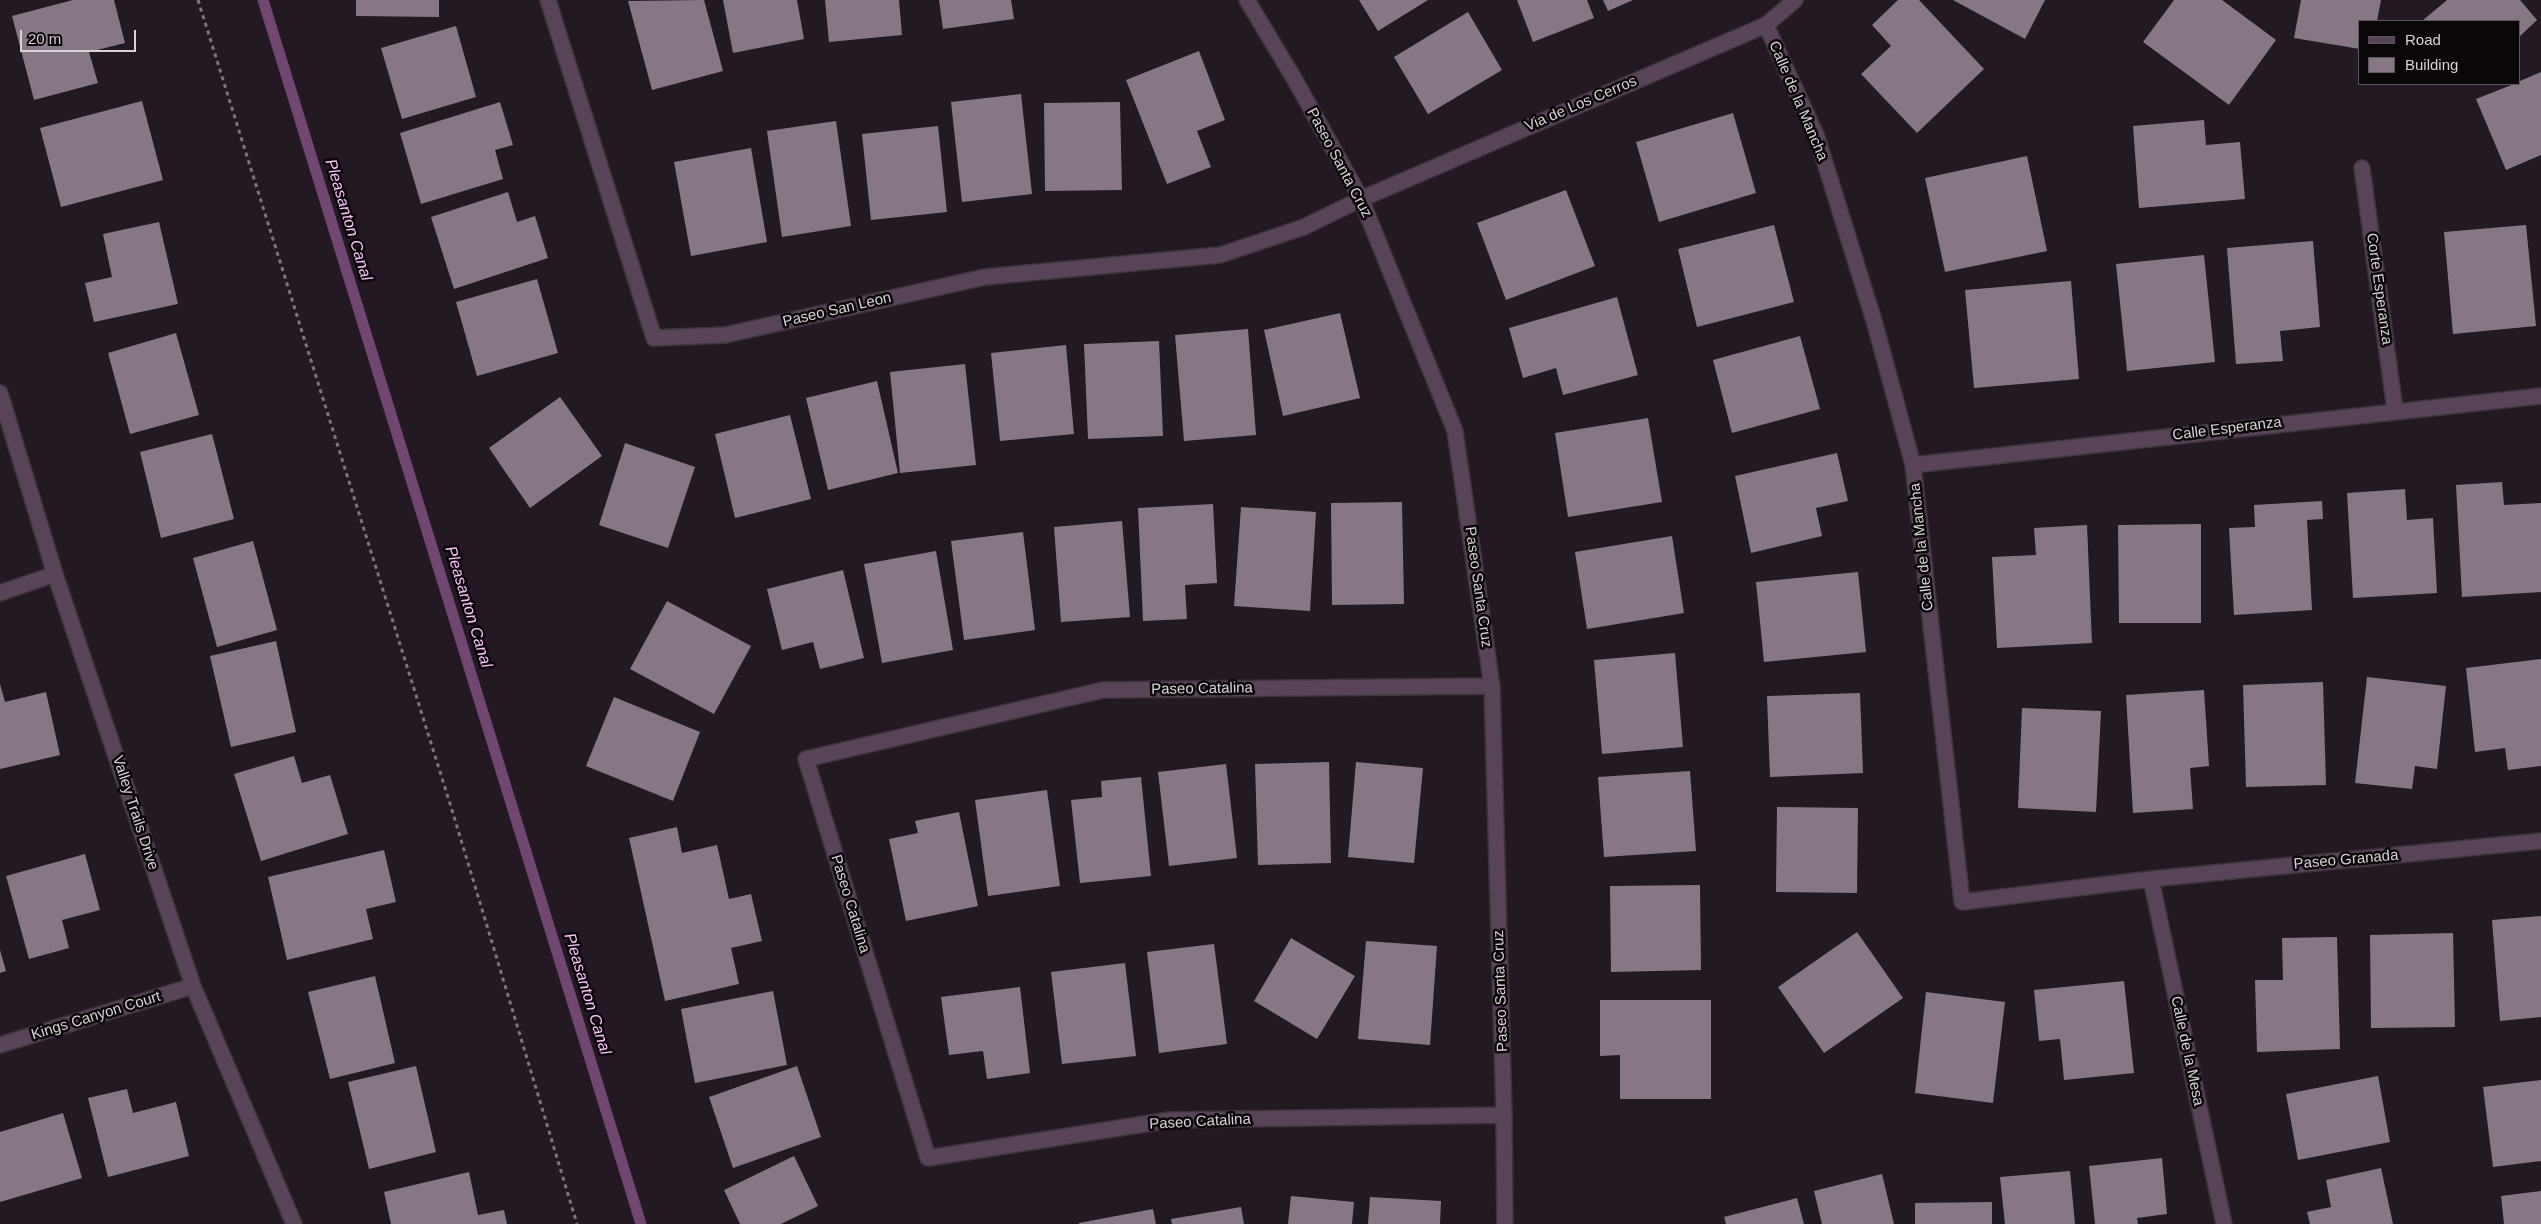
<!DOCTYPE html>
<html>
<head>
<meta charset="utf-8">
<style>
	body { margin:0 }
	#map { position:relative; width:2541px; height:1224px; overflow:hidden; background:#231923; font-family:Arial,sans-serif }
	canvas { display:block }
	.legend { position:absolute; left:2358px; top:20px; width:162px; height:65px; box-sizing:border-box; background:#0a060a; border:1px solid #5c575c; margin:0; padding:6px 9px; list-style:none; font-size:15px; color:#d8d1d7 }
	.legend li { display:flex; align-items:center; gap:10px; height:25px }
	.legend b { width:25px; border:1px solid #5c575c }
	.scale { position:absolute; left:20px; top:30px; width:116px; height:22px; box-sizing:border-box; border:2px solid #d8d1d7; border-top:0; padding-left:6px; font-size:15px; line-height:18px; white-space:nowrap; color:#d8d1d7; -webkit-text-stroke:4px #0a060a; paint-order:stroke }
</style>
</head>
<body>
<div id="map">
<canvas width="2541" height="1224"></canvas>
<ul class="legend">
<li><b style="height:6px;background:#584457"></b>Road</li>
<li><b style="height:14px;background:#857884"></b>Building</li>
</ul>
<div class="scale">20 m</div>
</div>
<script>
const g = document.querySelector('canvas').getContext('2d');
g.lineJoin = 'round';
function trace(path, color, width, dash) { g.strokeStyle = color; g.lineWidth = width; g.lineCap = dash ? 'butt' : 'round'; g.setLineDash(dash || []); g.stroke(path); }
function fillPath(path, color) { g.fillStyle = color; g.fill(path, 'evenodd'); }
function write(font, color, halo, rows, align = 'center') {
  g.font = font + ' Arial,sans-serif'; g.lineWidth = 5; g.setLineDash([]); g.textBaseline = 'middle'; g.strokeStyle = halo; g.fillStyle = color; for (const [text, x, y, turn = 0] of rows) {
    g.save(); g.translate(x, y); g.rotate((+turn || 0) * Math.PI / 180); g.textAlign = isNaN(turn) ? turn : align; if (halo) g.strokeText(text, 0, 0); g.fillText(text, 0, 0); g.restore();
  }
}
trace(new Path2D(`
	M263 0 641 1224`), '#714670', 11);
fillPath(new Path2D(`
	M73 0H114L125 43 89 52 98 83 34 100 12 16Z
	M356 0H439V17L356 16Z
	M704 0 723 71 652 90 628 1Z
	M723 0H797L804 39 733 53Z
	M825 0H899L902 35 829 42Z
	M939 0H1011L1014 19 943 29Z
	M1359 0H1428L1378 31Z
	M1517 0H1587L1594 18 1533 42Z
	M1603 0H1633L1608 11Z
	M1898 0H1919L1984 69 1917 133 1861 74 1891 46 1872 25Z
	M1953 0H2045L2025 39Z
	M2174 0H2222L2276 40 2229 105 2143 42Z
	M2301 0H2381L2377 21H2360V49L2294 38Z
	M2447 0H2520L2537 20 2520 36V21H2422Z
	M1468 12 1502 70 1428 114 1394 57Z
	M456 26 476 97 402 119 381 48Z
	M1199 51 1225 120 1197 131 1211 167 1167 184 1126 80Z
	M2541 72V155L2506 170 2476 99 2514 84H2520V81Z
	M1021 94 1032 194 962 202 951 102Z
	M142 101 163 180 61 207 40 128Z
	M500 102 513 145 495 150 503 179 421 204 400 133Z
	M1120 102 1122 190 1045 191 1044 103Z
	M1733 113 1756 193 1659 222 1636 142Z
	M2204 120 2206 145 2240 142 2245 199 2139 208 2133 126Z
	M836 121 851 226 782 237 767 131Z
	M938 126 947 212 871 220 862 134Z
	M751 148 767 242 691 256 674 162Z
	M2027 156 2047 251 1945 272 1925 178Z
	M1566 190 1595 266 1506 300 1477 223Z
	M508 192 517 222 535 216 548 258 454 289 431 217Z
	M159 222 178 304 94 322 85 283 112 277 103 234Z
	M1774 225 1794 302 1697 327 1678 249Z
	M2526 225 2536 326 2453 334 2444 232Z
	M2313 241 2320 327 2280 331 2283 361 2236 364 2227 248Z
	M2204 255 2215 362 2127 371 2116 264Z
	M537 279 558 353 477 376 456 302Z
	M2071 281 2079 379 1974 388 1965 290Z
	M1617 297 1638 375 1563 395 1556 368 1523 378 1509 328Z
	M1340 313 1360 398 1283 416 1264 330Z
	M1248 329 1256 435 1184 441 1175 335Z
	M176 333 199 415 130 434 108 353Z
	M1800 336 1820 409 1732 433 1713 360Z
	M1159 341 1163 436 1088 439 1084 344Z
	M1066 345 1074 434 1000 441 991 353Z
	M965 364 976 465 900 473 890 372Z
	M877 381 898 473 828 490 806 398Z
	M560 397 602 456 530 508 489 448Z
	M790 415 811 499 735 518 715 434Z
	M1648 418 1662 502 1568 517 1555 433Z
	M212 434 234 519 161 538 140 452Z
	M625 443 695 467 668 548 599 525Z
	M1837 453 1848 501 1816 508 1822 536 1751 553 1735 476Z
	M2502 482 2504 505 2541 503V592L2462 597 2456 485Z
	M2405 489 2407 520 2433 518 2437 593 2353 598 2347 493Z
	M2322 501 2323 519 2307 520 2312 610 2234 615 2229 528 2255 527 2254 505Z
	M1402 502 1404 604 1332 605 1331 503Z
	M1213 504 1217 583 1185 585 1187 619 1143 621 1138 508Z
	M1241 507 1316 512 1310 611 1234 606Z
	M1122 521 1130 617 1061 622 1054 527Z
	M2201 524V623H2119L2118 525Z
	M2087 525 2092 643 1997 648 1992 557 2036 555 2034 528Z
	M1023 532 1035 630 964 640 951 541Z
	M1672 536 1684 613 1587 629 1575 552Z
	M253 541 277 630 217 647 193 558Z
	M936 551 953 650 882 663 864 564Z
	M843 570 864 658 820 669 813 642 782 650 767 589Z
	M1858 572 1866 652 1764 662 1756 582Z
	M667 601 751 646 714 714 630 669Z
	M276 641 296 732 231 747 210 656Z
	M1675 653 1683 747 1602 754 1594 660Z
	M2541 659V766L2508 770 2505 748 2475 752 2466 668Z
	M2367 677 2446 686 2437 769 2415 766 2412 789 2355 783Z
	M2323 682 2326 785 2246 787 2243 685Z
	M0 684 5 702 46 692 60 755 0 769Z
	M2204 690 2209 766 2190 768 2193 809 2133 813 2126 695Z
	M1860 693 1863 773 1770 777 1767 696Z
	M614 697 700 732 673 801 586 766Z
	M2022 708 2101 711 2096 812 2018 808Z
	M294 756 302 783 330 775 348 834 261 861 234 774Z
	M1329 762 1331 863 1258 865 1255 764Z
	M1356 762 1423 768 1414 863 1348 857Z
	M1226 764 1237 858 1169 866 1158 772Z
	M1690 771 1696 851 1604 857 1598 777Z
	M1141 777 1151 876 1080 883 1071 800 1102 797 1101 781Z
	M1047 790 1060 886 988 896 975 800Z
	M1777 807 1858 808 1857 893 1776 892Z
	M959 812 978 906 906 921 889 839 918 833 915 821Z
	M677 827 682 853 717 845 729 899 751 894 762 941 731 948 739 984 665 1001 629 838Z
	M384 850 396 902 366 909 373 939 287 960 268 877Z
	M85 854 100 910 62 920 69 948 29 959 6 876Z
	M1700 885 1701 970 1611 972 1610 886Z
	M2541 916V1017L2500 1021 2492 920Z
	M1857 932 1903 998 1824 1053 1778 987Z
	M2453 933 2455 1027 2371 1028 2370 935Z
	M2337 937 2340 1049 2257 1052 2255 980H2283L2282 938Z
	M1291 938 1355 976 1317 1039 1254 1001Z
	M1366 941 1437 946 1430 1045 1358 1039Z
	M1214 944 1227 1044 1159 1053 1147 952Z
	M0 950 6 971 0 973Z
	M1125 963 1136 1056 1062 1064 1051 972Z
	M375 976 395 1063 330 1079 308 992Z
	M2124 981 2134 1073 2064 1080 2060 1039 2039 1041 2034 990Z
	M1020 987 1030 1073 987 1079 983 1051 949 1055 941 997Z
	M773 991 787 1065 695 1083 681 1009Z
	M1926 992 2005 1002 1993 1103 1915 1093Z
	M1600 1000H1711V1099H1620V1055L1600 1056Z
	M416 1066 436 1152 369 1169 348 1082Z
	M797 1066 821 1137 733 1168 709 1097Z
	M2378 1076 2390 1142 2298 1160 2286 1094Z
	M2541 1080V1161L2493 1167 2483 1087Z
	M127 1089 133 1113 176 1102 189 1156 108 1177 88 1098Z
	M63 1113 82 1178 0 1202V1132Z
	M794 1156 818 1206 781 1224H740L724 1190Z
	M2162 1158 2167 1214 2137 1218 2138 1224H2095L2089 1166Z
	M2381 1168 2393 1224H2310L2307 1212 2331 1207 2326 1180Z
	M2070 1171 2075 1224H2005L2000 1177Z
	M469 1172 478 1215 504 1210 507 1224H391L384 1192Z
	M1882 1174 1894 1224H1822L1814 1191Z
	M2541 1191V1224H2504L2501 1196Z
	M1291 1196 1354 1202 1352 1224H1288Z
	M1370 1197 1441 1201 1440 1224H1368Z
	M1797 1198 1804 1224H1726L1724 1217Z
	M1992 1202V1224H1915V1203Z
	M1241 1207 1244 1224H1172L1171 1219Z
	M1153 1209 1156 1224H1079V1223Z`), '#857884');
const minor = new Path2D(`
	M548 0 654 338 725 335 985 277 1220 255 1304 227 1361 199 1766 25 1795 0
	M1247 0 1295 80 1361 199 1455 431 1492 686 1504 1115 1505 1224
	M1766 25 1817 137 1875 324 1913 465 1962 902 2151 879 2541 841
	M2362 168 2395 410
	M0 393 55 574 193 986 294 1224
	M1913 465 2541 396
	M0 593 55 574
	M1492 686 1103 690 806 759 928 1158 1170 1120 1504 1115
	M2151 879 2224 1224
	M0 1045 193 986`);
trace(minor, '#3c333c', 18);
trace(new Path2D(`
	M198 0 452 810 577 1224`), '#7d757d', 3, [4, 4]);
trace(minor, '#584457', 15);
write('15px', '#d8d1d7', '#0a060a', [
	["Calle de la Mancha",1798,101,67],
	["Via de Los Cerros",1581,104,-23],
	["Paseo Santa Cruz",1339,163,62],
	["Corte Esperanza",2379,289,82],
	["Paseo San Leon",837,310,-13],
	["Calle Esperanza",2227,429,-7],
	["Calle de la Mancha",1922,547,-96],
	["Paseo Santa Cruz",1478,587,82],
	["Paseo Catalina",1202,689,-1],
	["Valley Trails Drive",135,813,72],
	["Paseo Granada",2346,860,-5],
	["Paseo Catalina",850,904,73],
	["Paseo Santa Cruz",1501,991,-92],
	["Kings Canyon Court",96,1016,-17],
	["Calle de la Mesa",2187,1051,78],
	["Paseo Catalina",1200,1122,-3]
]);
write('italic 16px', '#fac3f8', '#0a060a', [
	["Pleasanton Canal",348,220,73],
	["Pleasanton Canal",468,607,73],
	["Pleasanton Canal",587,994,73]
]);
</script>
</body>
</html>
